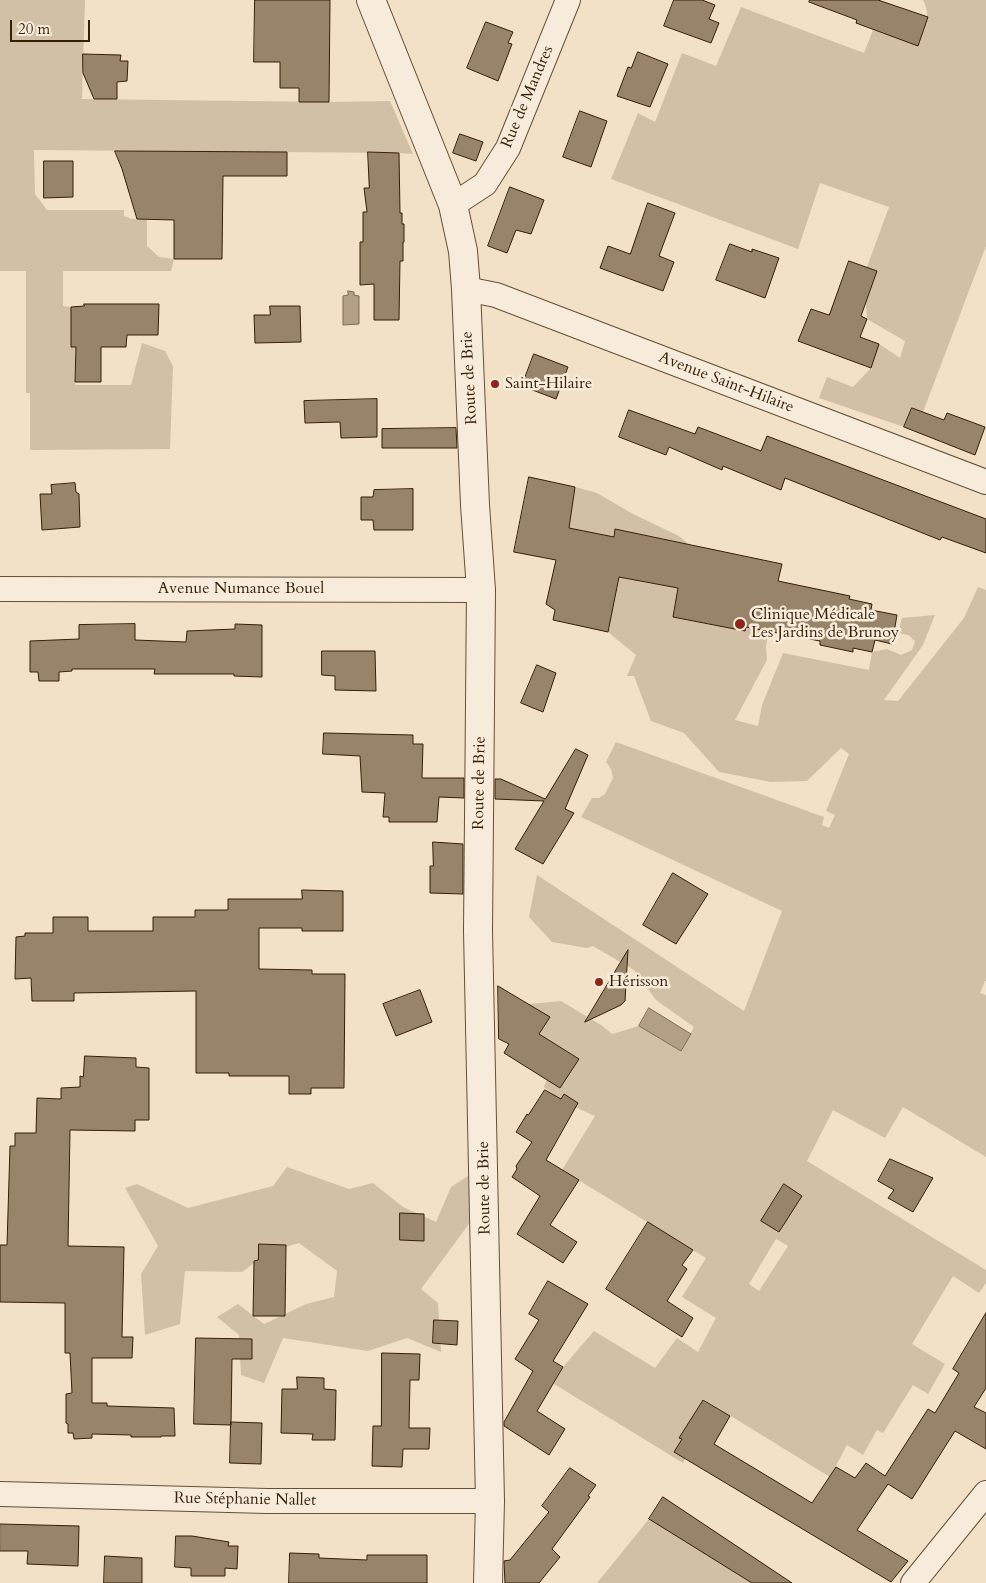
<!DOCTYPE html>
<html>
<head>
<meta charset="utf-8">
<style>
	body { margin:0 }
	#map { position:relative; width:986px; height:1583px; overflow:hidden; background:#f2e1c7; font-family:Cardo,serif }
	canvas { display:block }
	.scale { position:absolute; left:10px; top:20px; width:80px; height:22px; box-sizing:border-box; border:2px solid #361f04; border-top:0; padding-left:6px; font-size:15px; line-height:18px; white-space:nowrap; color:#361f04; -webkit-text-stroke:4px #f7ecdb; paint-order:stroke }
</style>
</head>
<body>
<div id="map">
<canvas width="986" height="1583"></canvas>
<div class="scale">20 m</div>
</div>
<script>
const g = document.querySelector('canvas').getContext('2d');
g.lineJoin = 'round';
function fillPath(path, color) { g.fillStyle = color; g.fill(path, 'evenodd'); }
function trace(path, color, width, dash) { g.strokeStyle = color; g.lineWidth = width; g.lineCap = dash ? 'butt' : 'round'; g.setLineDash(dash || []); g.stroke(path); }
function write(font, color, halo, rows, align = 'center') {
  g.font = font + ' Cardo,serif'; g.lineWidth = 5; g.setLineDash([]); g.textBaseline = 'middle'; g.strokeStyle = halo; g.fillStyle = color; for (const [text, x, y, turn = 0] of rows) {
    g.save(); g.translate(x, y); g.rotate((+turn || 0) * Math.PI / 180); g.textAlign = isNaN(turn) ? turn : align; if (halo) g.strokeText(text, 0, 0); g.fillText(text, 0, 0); g.restore();
  }
}
fillPath(new Path2D(`
	M0 0H85L82 99 332 102 390 101 413 154 399 153 34 150 35 194 47 210H124V216L132 219H147V246L159 257 174 259 171 271H63V306L71 307V347H76L75 385H131L142 343 165 351 173 366 170 449 30 450V393H26V271H0Z
	M923 0H986V246L923 412 912 408 904 427 819 398 827 377 853 387 871 368 879 344 900 358 905 341 867 319 866 303 877 271 867 267 889 207 820 183 798 249 611 179 638 113 655 122 682 53 716 66 741 7 864 53 873 30 918 45C924 29 932 16 923 0Z
	M575 487 597 493 633 514 679 536 688 544 615 529 614 537 569 528Z
	M619 577 678 588 674 617 745 631 750 603 772 608 766 647 767 660 735 720 758 726 762 705 783 653 869 670 872 652 887 649 901 655 912 650 915 641 908 635 898 633 902 618 935 615 923 645 884 700 898 701 964 618 978 587 986 590V981H985L980 993 986 995V1157L903 1107 885 1138 833 1110 807 1161 986 1270V1283L979 1293 953 1276 912 1344 945 1364 928 1394 913 1385 883 1433 877 1430 863 1455 847 1445 830 1477 703 1399 680 1437 693 1445 683 1463 554 1384 563 1367 594 1331 655 1368 677 1338 698 1352 716 1318 682 1297 706 1258 562 1170 595 1116C577 1108 559 1100 544 1087L550 1069 566 1078 579 1059 539 1034 547 1021 527 1008 529 1004 561 1001 601 1025 612 1034 639 1026 681 1051 694 1027 656 1000 634 970 593 946 587 948 552 942 529 917 537 875 744 1011 782 911 581 817 592 798H599L605 794 613 778 611 769 606 762 616 742 824 817 822 825 829 828 835 815 826 811 849 754 841 748 807 781 771 782 719 772 684 733 651 721 634 676H627L636 655 608 632ZM776 1239 788 1246 759 1291 749 1284Z
	M287 1167 349 1189 373 1183 403 1207 436 1222 451 1187 468 1176 477 1213 421 1289 438 1303 441 1352 407 1338 368 1351 283 1338 264 1383 241 1375 239 1335 217 1317 238 1304 264 1324 306 1304 334 1297 337 1271 299 1243 269 1252 242 1272 185 1271 180 1324 145 1335 141 1274 158 1246 125 1188 137 1184 188 1208 273 1186Z
	M649 1519 752 1583H597Z`), '#d2c0a6');
const water = new Path2D(`
	M348 291 354 292V295L359 296V324L343 325V296L348 295Z
	M649 1008 691 1034 681 1051 639 1026Z`);
fillPath(water, '#b29f85');
trace(water, '#806c51', 1);
const building = new Path2D(`
	M255 0H330L329 102H299V88H280V62H254Z
	M674 0H702L715 5 709 19 719 23 711 43 664 26Z
	M810 0H878L928 17 918 46 856 23 857 20 809 2Z
	M486 22 513 32 508 43 512 44 498 81 467 68Z
	M638 52 668 64 650 107 617 96 628 67 631 68Z
	M83 54 121 55 120 61H128L127 81 117 82V99H94L83 73Z
	M580 111 607 121 591 167 563 157Z
	M460 134 483 142 476 161 453 153Z
	M115 151 287 152V176H223L222 259H174V220L137 219 122 169Z
	M368 152 399 153 400 213H402V224H404V242H403V261H400L399 320H374V284L360 285V242H363V212H367L364 188H369Z
	M44 161H73V197L44 198Z
	M510 187 544 200 531 234 516 230 507 253 488 246Z
	M648 203 675 213 659 256 674 262 663 291 600 268 608 246 630 254Z
	M730 244 752 252V249L779 258 765 298 716 280Z
	M849 261 877 271 861 316 867 319 860 337 879 344 871 368 798 341 811 309 829 315Z
	M84 304H159L158 335H127L126 347H101V382H75L76 347H71V307L84 306Z
	M270 306H300L301 342 255 343 254 315H270Z
	M534 354 568 367 556 399 522 386Z
	M377 399V437L341 438 340 422 305 423 304 401Z
	M912 408 944 420 947 413 985 427 975 455 904 427Z
	M629 410 695 434 698 427 761 451 767 436 986 519V553L942 537 940 540 785 478 781 490 723 466 722 470 669 447 666 455 619 437Z
	M456 428 457 448H382V429Z
	M529 477 575 487 569 528 614 537 615 529 782 564 778 581 850 596 849 599 872 604 871 610 897 615 892 644 875 640 872 652 853 648V652L820 645V641L746 627 745 631 673 617 678 588 619 577 608 632 553 620 555 610 546 604 556 560 514 552Z
	M75 483 76 492 79 494 80 527 42 530 40 494H52L51 485Z
	M413 489V530H374L373 520H361V497H373L374 490Z
	M135 624V640L186 642 187 631 235 629V624L262 625V677L234 676V674H154L155 669H72V671L59 672V681H39L38 672H30V641L79 639V625Z
	M322 651H375L376 691 335 690V676L322 675Z
	M537 665 556 673 543 712 521 703Z
	M324 733 413 735V744H423L422 778H464V798L439 797 437 822H389V817H383L385 793 362 792 360 756 323 754Z
	M576 749 588 755 565 809 574 813 543 864 515 849 544 801 495 799V779H501L545 799Z
	M433 842 463 844V894L430 893V866H433Z
	M673 873 708 894 676 944 643 925Z
	M302 890 343 891V931H302V928H259V969L312 970V974H345L344 1088H311V1094H289V1076H229V1073H196V991L74 993V1001H32L31 978 15 979 16 937 25 936V933H53V917H88V931H153V917H195V910H228V899H302Z
	M628 950 625 1001 621 1005 585 1022Z
	M498 986 550 1017 539 1034 579 1059 560 1088 504 1053 509 1044 499 1039Z
	M420 990 432 1022 396 1036 383 1004Z
	M85 1056 136 1058V1067L149 1068V1120H135V1131L70 1130 68 1246 124 1247 122 1337H133L132 1358H92V1403H107V1406L174 1408 175 1436H161V1437H131V1435L92 1434V1438L74 1439 73 1433H68V1424L66 1423V1394L72 1393 70 1353H65V1303L0 1302V1245H7L10 1146H15V1133H36L37 1098 61 1099V1088L80 1087V1076L83 1077Z
	M545 1090 561 1099 564 1094 578 1103 546 1160 579 1180 550 1225 577 1242 563 1263 517 1234 540 1196 512 1177 517 1169 516 1166 532 1142 516 1132 527 1114 528 1115Z
	M890 1159 933 1178 913 1212 888 1198 894 1190 878 1181Z
	M784 1184 802 1196 779 1232 761 1221Z
	M400 1213 424 1214V1241L400 1240Z
	M648 1222 693 1250 682 1265 687 1269 667 1301 693 1318 682 1337 606 1289Z
	M259 1244 286 1245 285 1316H253L254 1261 258 1260Z
	M548 1281 588 1304 553 1361 563 1367 537 1411 565 1429 549 1455 504 1426V1422L533 1371 515 1359 539 1320 529 1314Z
	M986 1313V1388L974 1407 986 1413V1449L955 1431 912 1499 888 1484 857 1530 908 1561 891 1582 674 1452 682 1439 679 1438 703 1400 730 1416 714 1444 812 1503 836 1467 855 1478 866 1463 885 1476 928 1409 935 1413 959 1373 953 1369Z
	M434 1320 458 1321 457 1345 433 1343Z
	M196 1338 252 1339V1359H232L231 1425 194 1424Z
	M382 1353 420 1354 419 1380H410L409 1428H430L429 1449H403L402 1467 372 1466 373 1426H381Z
	M297 1377 324 1378V1389L336 1390 335 1440H312L313 1434 281 1433 282 1389H297Z
	M231 1422 262 1423 261 1464 230 1463Z
	M570 1468 596 1485 588 1496 590 1497 552 1549 560 1557 539 1583H505L504 1561 510 1560 549 1512 542 1506Z
	M663 1497 792 1583H752L649 1519Z
	M0 1524 79 1526 78 1566 27 1564 28 1551H0Z
	M176 1536H192L229 1542 228 1546H238L237 1569 225 1568V1576H191V1568L175 1567Z
	M290 1553 319 1554V1558L367 1560V1555H427V1583H289Z
	M105 1556 142 1558V1583H104Z`);
fillPath(building, '#988469');
trace(building, '#361f04', 1);
const minor = new Path2D(`
	M453 205 485 184 508 148 568 0
	M466 289 496 295 986 482
	M0 589 481 590
	M0 1494 267 1501H490
	M913 1583 986 1493`);
const tertiary = new Path2D(`
	M371 0 453 205 463 251 466 289 475 505 481 590 478 931 490 1501 488 1583`);
trace(minor, '#655035', 26);
trace(tertiary, '#655035', 30);
trace(minor, '#f7ecdb', 24);
trace(tertiary, '#f7ecdb', 28);
for (const [x, y, r, color] of [
	[495,384,5,"#8f2418"],
	[740,624,6,"#8f2418"],
	[599,982,5,"#8f2418"]
]) { const dot = new Path2D(); dot.arc(x, y, r, 0, 2 * Math.PI); g.fillStyle = color; g.fill(dot); trace(dot, '#f7ecdb', 2); }
write('16px', '#361f04', '#f7ecdb', [
	["Rue de Mandres",528,97,-67],
	["Route de Brie",470,378,-93],
	["Avenue Saint-Hilaire",726,383,21],
	["Avenue Numance Bouel",241,589],
	["Route de Brie",480,783,-89],
	["Route de Brie",485,1188,-91],
	["Rue Stéphanie Nallet",245,1500,1]
]);
write('16px', '#361f04', '#f7ecdb', [
	["Saint-Hilaire",505,384],
	["Clinique Médicale",751,615],
	["Les Jardins de Brunoy",751,633],
	["Hérisson",609,982]
], 'left');
</script>
</body>
</html>
